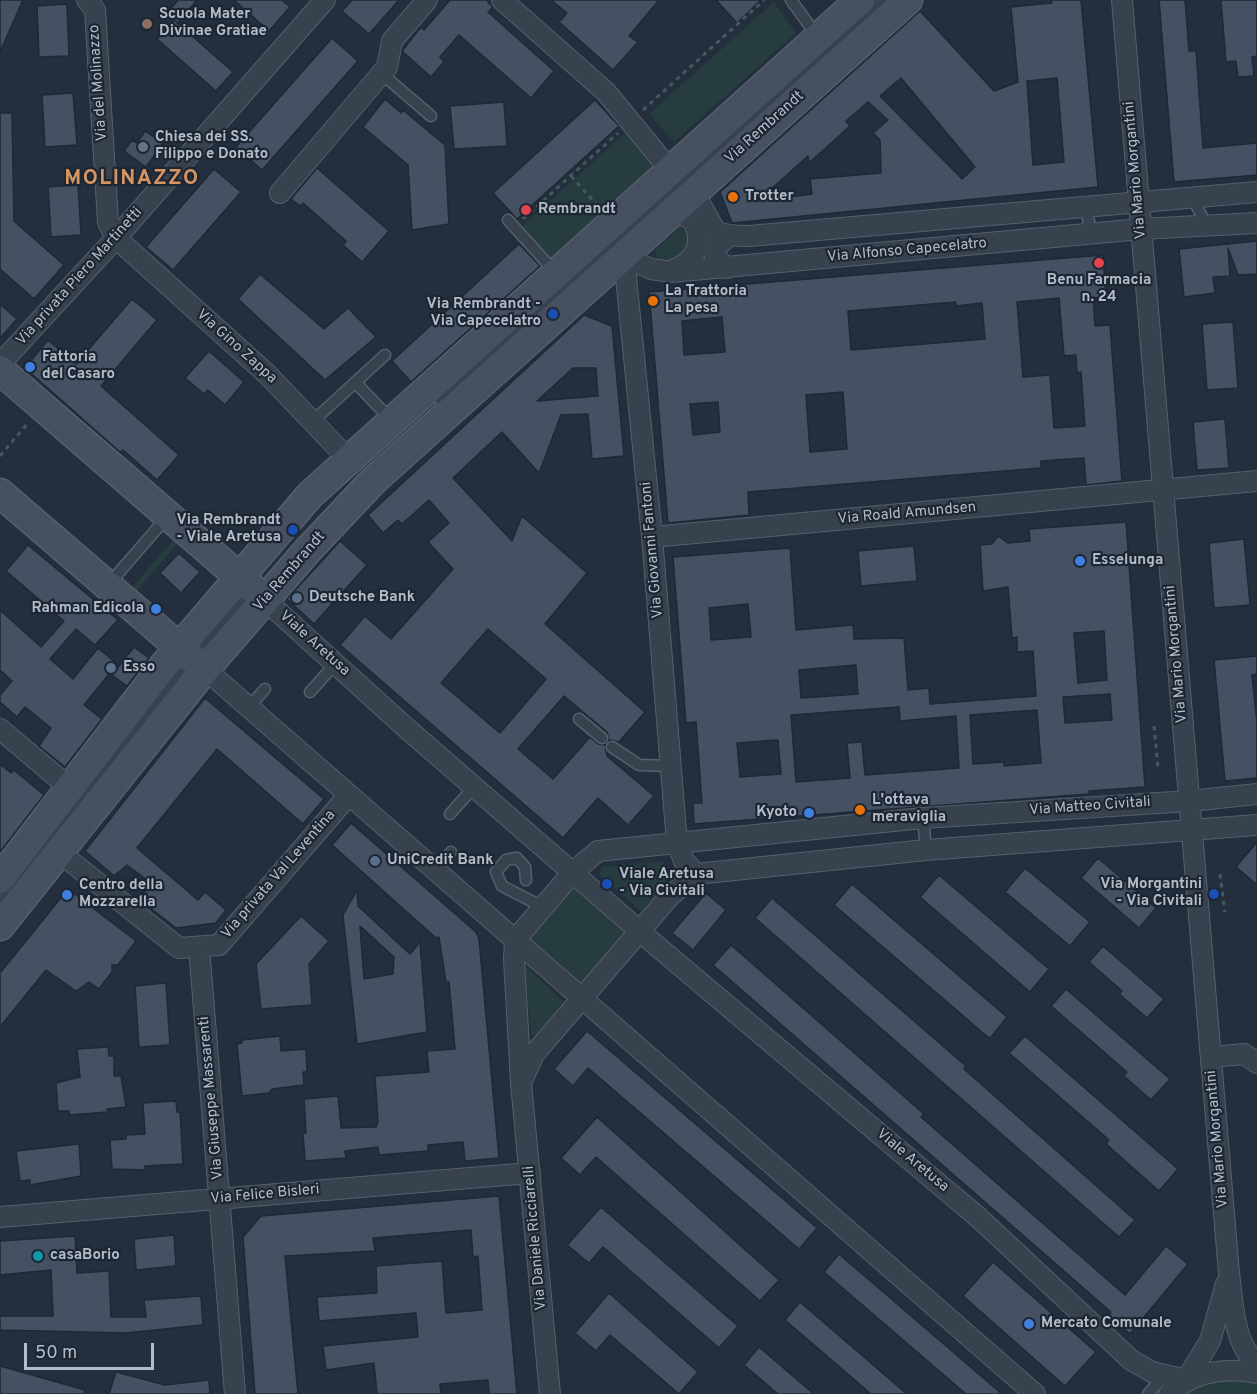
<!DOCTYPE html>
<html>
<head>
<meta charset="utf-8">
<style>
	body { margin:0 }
	#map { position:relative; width:1257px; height:1394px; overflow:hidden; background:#242f3e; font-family:Overpass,sans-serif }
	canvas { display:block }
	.scale { position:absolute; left:24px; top:1343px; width:130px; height:27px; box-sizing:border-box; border:3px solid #b4bcc9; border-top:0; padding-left:8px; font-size:18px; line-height:21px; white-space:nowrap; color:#b4bcc9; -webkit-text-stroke:4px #1d2633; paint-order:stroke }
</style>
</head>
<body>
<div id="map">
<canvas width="1257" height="1394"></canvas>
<div class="scale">50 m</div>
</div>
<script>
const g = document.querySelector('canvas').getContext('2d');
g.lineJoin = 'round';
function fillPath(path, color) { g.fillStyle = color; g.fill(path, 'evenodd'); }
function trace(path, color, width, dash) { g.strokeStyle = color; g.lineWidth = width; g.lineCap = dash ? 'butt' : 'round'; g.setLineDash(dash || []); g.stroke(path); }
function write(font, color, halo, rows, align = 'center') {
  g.font = font + ' Overpass,sans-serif'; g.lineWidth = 4.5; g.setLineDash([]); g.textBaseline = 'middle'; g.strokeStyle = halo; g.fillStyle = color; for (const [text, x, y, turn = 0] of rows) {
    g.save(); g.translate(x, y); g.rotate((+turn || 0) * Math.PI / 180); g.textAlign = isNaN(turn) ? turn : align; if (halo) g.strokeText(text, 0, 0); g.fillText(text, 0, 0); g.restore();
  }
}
fillPath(new Path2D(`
	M774 2 796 33 674 142 649 114Z
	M625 133 653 165 550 258 522 226Z
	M680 227 690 233C693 254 674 261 657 261L656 249Z
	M174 539 178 543 134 594 130 590Z
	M663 861 666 884 641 911 599 875 602 867Z
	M581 888 627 928 626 939 586 985 577 987 530 946 532 937 572 889Z
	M525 968 529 969 564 1002 535 1035H531Z
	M1215 1379H1257V1394H1182Z`), '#263c3f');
const building = new Path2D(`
	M0 0H23L0 52Z
	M178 0H197L178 23 167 13Z
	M234 0H282L290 7 269 31Z
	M352 0H399L369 34 342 11Z
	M450 0H486L493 7 488 12 554 71 531 98 459 35 440 57 444 62 431 77 402 51 421 27 424 30Z
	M551 0H659L629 36 638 42 613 70 559 22 567 13Z
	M716 0H761L737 23Z
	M1051 0H1081L1098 187 732 223 720 192 920 11 994 91 1018 82 1011 7 1052 3ZM901 78 975 167 962 179 880 96ZM1057 78 1064 162 1033 165 1027 81ZM868 102 888 120 873 133 880 140 881 173 810 179 812 194 758 201 808 156 809 163 850 126 846 121Z
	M1159 0H1185L1189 51H1196L1203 148 1257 143V175L1174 182Z
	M1221 0H1257V56L1252 57 1254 76 1238 77 1236 61 1226 62Z
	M67 4 69 56 39 57 37 6Z
	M174 20 233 72 216 91 157 39Z
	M332 38 358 61 262 170 236 147Z
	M73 93 77 145 45 147 42 95Z
	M385 99 401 113 403 110 445 145 449 224 412 230 408 165 363 127Z
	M595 100 619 126 517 219 493 193Z
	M504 102 507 146 454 149 450 106Z
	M0 113H12L14 221 64 265 34 299 0 269Z
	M145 131 163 143 146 167 124 151 132 140 137 143Z
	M317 168 389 231 362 262 343 245 346 241 303 203 300 206 291 199Z
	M214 169 241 192 173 270 146 247Z
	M78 185 81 235 51 237 48 187Z
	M1257 241V274L1238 275 1228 248 1230 276 1213 277 1215 293 1184 297 1179 249Z
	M519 244 540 266 411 382 392 361Z
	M1103 255 1106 297 1093 298 1095 326 1110 325 1122 481 1086 485 1084 458 1041 461V468L748 492 749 515 668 523 649 292ZM1059 298 1064 356 1076 355 1077 373 1081 372 1085 426 1054 428 1050 375 1023 377 1017 302ZM956 302V306L982 303 985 339 851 350 848 311ZM722 317 725 352 684 355 682 321ZM843 392 847 449 810 452 806 395ZM718 402 720 432 693 435 690 404Z
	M260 274 324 329 348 308 376 337 325 380 238 299Z
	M132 299 157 320 101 386 179 455 157 480 123 450 120 452 25 368 48 340 76 364Z
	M0 304 17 319 0 338Z
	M584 315 612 326 624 456 592 459 588 414 561 415 539 473 502 432 453 478 512 541 522 516 587 573 545 624 645 712 619 742 609 740 607 732 564 696 518 749 553 779 590 737 598 744 605 745 607 756 654 796 628 825 598 798 563 838 340 645 365 616 391 639 453 569 428 542 449 523 429 500 402 524 398 520 383 533 368 515ZM573 368H596L598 396 537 401ZM488 629 546 679 500 733 441 683Z
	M1233 322 1238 388 1207 390 1202 324Z
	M209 351 244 382 225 405 208 390 204 394 185 378Z
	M1225 419 1229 468 1197 470 1193 422Z
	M1126 522 1145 787 1089 791V794L694 824 693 803H702L696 722 686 723 673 557 790 548 796 630 853 625 854 639 904 638 908 690 929 688 930 704 1036 696 1033 651 1017 652V637L1012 638 1008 587 983 591 980 545 992 544 998 536 1008 543 1030 541 1029 529ZM748 604 751 637 711 640 709 608ZM1104 631 1107 680 1078 683 1074 633ZM856 665 858 694 801 698 799 670ZM1110 694 1112 720 1065 723 1063 697ZM899 707 900 721 956 716 959 768 865 775 862 742 847 743 850 778 796 782 791 715ZM1037 710 1041 763 1004 766V762L973 764 970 715ZM778 740 781 774 740 777 737 743Z
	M1244 539 1250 605 1214 608 1209 543Z
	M340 541 367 565 314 624 287 599Z
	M28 545 118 620 95 645 76 629 50 659 73 679 98 648 117 664 84 705 102 719 65 767 39 746 51 728 25 707 17 717 0 702V695L12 681 0 670V610L41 647 64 621 6 571Z
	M914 546 917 581 861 586 858 551Z
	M179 553 200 572 181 593 160 573Z
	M134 647 149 658 127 686 112 675Z
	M1257 656V674L1252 675 1257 723V778L1225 781 1214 660Z
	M205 698 324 799 303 824 217 749 137 848 198 900 205 892 226 910 216 923 176 928 139 899 151 883 127 865 114 876 85 851Z
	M0 764 11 773 14 770 44 795 0 852Z
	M351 823 476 932 479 939 499 1158 465 1161 463 1142 428 1145V1151L379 1155 378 1147 345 1151 346 1158 305 1161 303 1133H306L304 1099 338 1096 341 1128 376 1127 378 1122 375 1076 429 1072 427 1051 455 1049 449 982H446L439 937 436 938 332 845Z
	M1257 842V885L1236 867Z
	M1098 858 1156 908 1139 928 1081 878Z
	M1025 868 1090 922 1070 946 1005 892Z
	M939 875 1049 969 1030 992 920 897Z
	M852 884 1007 1017 991 1037 989 1038 834 905Z
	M68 889 136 941 118 965H112V972L99 989 89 982 76 991 46 970 0 1027V973Z
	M357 890 358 906 410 954 420 942 427 1032 357 1044 343 915ZM360 926 394 957 393 974 364 979Z
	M706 893 726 910 693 950 672 933Z
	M772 898 966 1066 964 1069 1135 1220 1119 1237 755 918Z
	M301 916 329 941 309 964 312 1005 261 1009 256 964Z
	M731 945 924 1114 921 1117 1125 1295 1166 1246 1188 1264 1130 1334 1108 1315 1111 1312 713 965Z
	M1103 946 1164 999 1147 1018 1119 994 1122 991 1089 962Z
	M166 983 170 1045 139 1047 135 986Z
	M1066 989 1170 1079 1151 1100 1124 1076 1127 1072 1051 1006Z
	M587 1031 817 1228 799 1249 588 1068 573 1086 554 1069Z
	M280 1036 281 1051 306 1049 307 1072H303L304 1085 272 1089 269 1093 242 1096 237 1044 242 1043V1040Z
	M1025 1036 1178 1169 1159 1191 1106 1144 1109 1140 1009 1053Z
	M108 1047 109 1056H114V1076H121L126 1107 107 1109 108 1112 69 1115V1111H58L56 1083 80 1077 77 1049Z
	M176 1101 177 1112H180L183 1164 145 1166V1170L112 1169 110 1140 126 1139V1135L145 1134 143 1103Z
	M597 1117 779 1280 760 1301 596 1157 580 1175 561 1158Z
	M79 1144 81 1176 30 1185V1180L20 1181 16 1151Z
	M499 1196 517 1394H489L488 1380 440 1384 441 1394H377L374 1363 326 1370 323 1346 418 1337 416 1313 319 1321 317 1297 377 1293 376 1266 442 1261 446 1313 482 1310 478 1256 473 1257 471 1230 373 1238 375 1251 285 1256 298 1394H255L243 1237 261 1216Z
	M601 1207 738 1326 719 1348 603 1247 589 1263 567 1245Z
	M174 1235 176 1266 136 1270 134 1239Z
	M75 1236 77 1273 109 1271 111 1317H146L144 1300 201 1296 203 1325 126 1333 0 1330V1316H53L51 1270 0 1275V1241Z
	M839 1254 1002 1394H966L824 1272Z
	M993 1262 1096 1352 1065 1386 963 1296Z
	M609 1293 698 1372 679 1394 610 1335 596 1351 575 1333Z
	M800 1302 907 1394H871L785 1320Z
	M759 1347 814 1394H778L744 1365Z
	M0 1366 85 1390 84 1394H0Z
	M116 1372 165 1385 209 1380 210 1394H109Z`);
fillPath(building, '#455162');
trace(building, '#1f2835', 1.5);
const lane = new Path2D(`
	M791 0 817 36
	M382 74 431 116
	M1198 198 1196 205 1207 226
	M1085 208 1089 221 1086 234
	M508 220 555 272
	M355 382 392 421
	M441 401 882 0
	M313 421 385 355
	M108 585 168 516
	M310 692 335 664
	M249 707 265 689
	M579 719 602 738
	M612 747 639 765 671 766
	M450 814 474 787
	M923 818 926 850
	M435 870 451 852
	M526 880 525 867 517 858 506 860 496 872 502 886 543 907
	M0 902 203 645 253 591
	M1148 1394 1164 1376`);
const street = new Path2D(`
	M87 0 95 10 108 222 116 238 267 374 350 461
	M502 0 606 92 670 170
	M1122 0 1229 1273C1233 1302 1233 1343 1257 1364
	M280 193 387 67 392 41 427 0
	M694 193 717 234
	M676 209C699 227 719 237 749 236L1257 192
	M727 268 715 257V248L729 236
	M673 270C695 261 703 246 695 224
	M0 364 116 238 325 0
	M652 537 1257 481
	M265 600 404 726 658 947 979 1218 1131 1360 1152 1372 1186 1380
	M205 669 1035 1394
	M0 729 71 789
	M59 852 179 948 219 945 348 796
	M696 874 684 861 677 843 652 537 624 257 651 269 671 272 1141 229 1257 223
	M515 940 573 872 598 851 923 818 1190 801 1257 794
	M515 940 514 959 521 1083 550 1394
	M199 947 235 1394
	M1211 1057 1244 1054 1257 1063
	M521 1083 534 1054 669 897 696 874 926 850 1257 825
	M0 1217 530 1173
	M1186 1380 1210 1341 1226 1284
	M1169 1394C1193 1372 1225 1367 1257 1373`);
const secondary = new Path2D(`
	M0 370 253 589
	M0 493 194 660
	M0 879 165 664 310 495 860 0
	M0 926 205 669 308 550 373 481 908 0`);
trace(lane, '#565f6c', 13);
trace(street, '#565f6c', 22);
trace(secondary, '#565f6c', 31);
trace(new Path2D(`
	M643 110 764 0
	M571 176 598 206
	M523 219 618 133
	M0 456 28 423
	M1154 726 1158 769
	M1220 874 1225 912`), '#44595c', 3, [4.5, 4.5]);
trace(lane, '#38414e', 10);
trace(street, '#38414e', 20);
trace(secondary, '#465061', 28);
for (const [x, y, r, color] of [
	[147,24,6,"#8d6e63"],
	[143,147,6,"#6b7280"],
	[733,197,6,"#e8710a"],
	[526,210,6,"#e0444e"],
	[1099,263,6,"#e0444e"],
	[653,301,6,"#e8710a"],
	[553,314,6,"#1a4fb4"],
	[30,367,6,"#3f7fe0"],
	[293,530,6,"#1a4fb4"],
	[1080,561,6,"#3f7fe0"],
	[297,598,6,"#5c6f8a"],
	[156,609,6,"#3f7fe0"],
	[111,668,6,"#5c6f8a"],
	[860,810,6,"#e8710a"],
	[809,813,6,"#3f7fe0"],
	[375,861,6,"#5c6f8a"],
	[607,884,6,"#1a4fb4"],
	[1214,894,6,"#1a4fb4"],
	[67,895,6,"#3f7fe0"],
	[38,1256,6,"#0f9aa8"],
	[1029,1324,6,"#3f7fe0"]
]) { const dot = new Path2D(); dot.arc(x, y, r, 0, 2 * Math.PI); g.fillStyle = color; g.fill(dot); trace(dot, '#1d2633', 2); }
write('bold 15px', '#b4bcc9', '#1d2633', [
	["Scuola Mater",159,15],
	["Divinae Gratiae",159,32],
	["Chiesa dei SS.",155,138],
	["Filippo e Donato",155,155],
	["Trotter",745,197],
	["Rembrandt",538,210],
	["Benu Farmacia",1099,281,"center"],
	["n. 24",1099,298,"center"],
	["La Trattoria",665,292],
	["La pesa",665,309],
	["Via Rembrandt -",541,305,"right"],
	["Via Capecelatro",541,322,"right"],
	["Fattoria",42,358],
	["del Casaro",42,375],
	["Via Rembrandt",281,521,"right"],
	["- Viale Aretusa",281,538,"right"],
	["Esselunga",1092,561],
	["Deutsche Bank",309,598],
	["Rahman Edicola",144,609,"right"],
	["Esso",123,668],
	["L'ottava",872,801],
	["meraviglia",872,818],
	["Kyoto",797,813,"right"],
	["UniCredit Bank",387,861],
	["Viale Aretusa",619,875],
	["- Via Civitali",619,892],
	["Via Morgantini",1202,885,"right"],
	["- Via Civitali",1202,902,"right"],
	["Centro della",79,886],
	["Mozzarella",79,903],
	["casaBorio",50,1256],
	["Mercato Comunale",1041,1324]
], 'left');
write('15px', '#b4bcc9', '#1d2633', [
	["Via del Molinazzo",99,83,-94],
	["Via Rembrandt",765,128,-42],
	["Via Mario Morgantini",1136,170,-95],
	["Via Alfonso Capecelatro",907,251,-5],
	["Via privata Piero Martinetti",80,277,-48],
	["Via Gino Zappa",236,347,42],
	["Via Roald Amundsen",907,514,-5],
	["Via Giovanni Fantoni",653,550,-95],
	["Via Rembrandt",290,572,-49],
	["Viale Aretusa",314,644,42],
	["Via Mario Morgantini",1177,654,-95],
	["Via Matteo Civitali",1090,807,-4],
	["Via privata Val Leventina",279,875,-49],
	["Via Giuseppe Massarenti",212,1098,-95],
	["Via Mario Morgantini",1218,1139,-95],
	["Viale Aretusa",912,1161,40],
	["Via Felice Bisleri",265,1195,-5],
	["Via Daniele Ricciarelli",536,1238,-95]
]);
g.letterSpacing = '1.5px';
write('bold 21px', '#d59563', '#1d2633', [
	["MOLINAZZO",132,180]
]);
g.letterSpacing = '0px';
</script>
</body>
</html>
